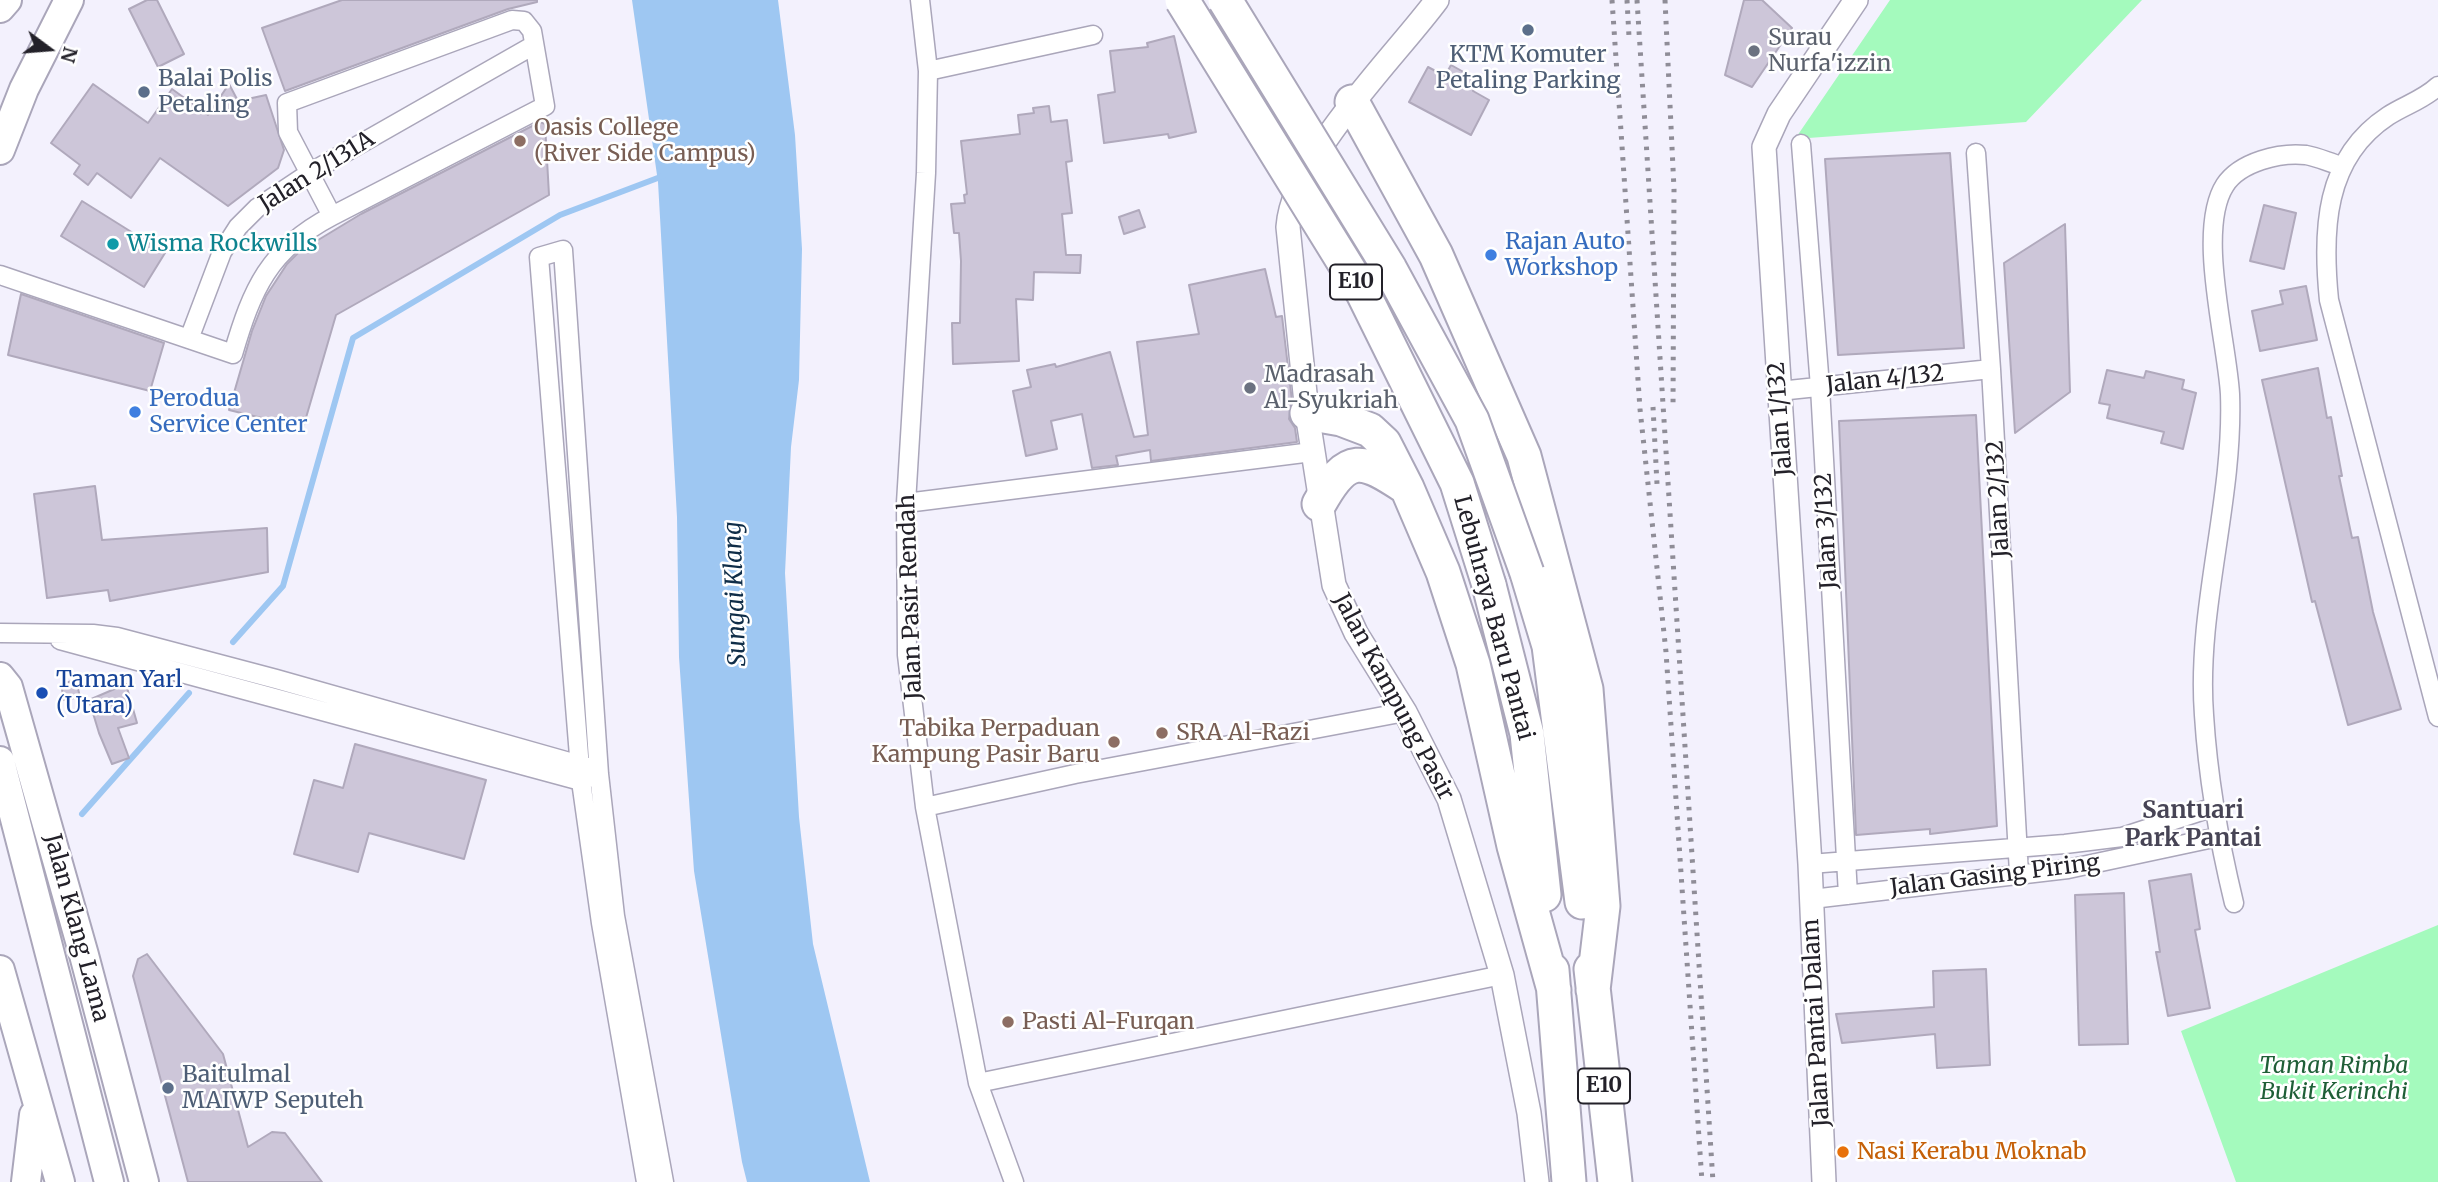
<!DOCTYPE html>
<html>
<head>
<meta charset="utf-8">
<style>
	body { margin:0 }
	#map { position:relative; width:2438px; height:1182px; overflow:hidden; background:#f3f1fd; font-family:Merriweather,serif }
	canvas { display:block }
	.north { position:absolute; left:14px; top:14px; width:70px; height:70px; -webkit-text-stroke:5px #fff; paint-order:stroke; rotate:106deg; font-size:19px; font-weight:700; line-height:28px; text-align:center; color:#232129 }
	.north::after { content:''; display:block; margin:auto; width:24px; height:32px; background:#232129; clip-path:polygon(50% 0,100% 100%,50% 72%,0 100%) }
</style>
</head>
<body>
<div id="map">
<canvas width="2438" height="1182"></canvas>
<div class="north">N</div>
</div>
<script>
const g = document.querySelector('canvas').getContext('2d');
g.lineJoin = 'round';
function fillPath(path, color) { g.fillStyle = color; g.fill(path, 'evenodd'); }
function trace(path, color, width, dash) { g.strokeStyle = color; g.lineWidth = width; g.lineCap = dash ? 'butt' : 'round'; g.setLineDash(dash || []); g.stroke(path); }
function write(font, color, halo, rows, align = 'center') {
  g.font = font + ' Merriweather,serif'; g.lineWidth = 5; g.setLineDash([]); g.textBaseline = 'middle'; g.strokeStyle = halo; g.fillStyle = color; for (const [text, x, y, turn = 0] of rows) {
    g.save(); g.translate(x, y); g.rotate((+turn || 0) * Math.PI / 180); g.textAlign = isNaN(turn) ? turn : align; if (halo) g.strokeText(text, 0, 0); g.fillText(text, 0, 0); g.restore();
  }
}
fillPath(new Path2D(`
	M1890 0H2142L2026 122 1795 139Z
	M2438 925V1182H2236L2181 1031Z`), '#a4fabd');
fillPath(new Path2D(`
	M632 0H778L795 135 802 249 799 380 791 447 785 573 799 817 813 944 870 1182H747L742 1162 694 871 679 657 677 517 658 182Z`), '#9ec7f2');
trace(new Path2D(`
	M233 642 283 586 353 338 560 215 663 176
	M82 814 189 693`), '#9ec7f2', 6);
const building = new Path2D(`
	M147 0H157L184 54 158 67 129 9Z
	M342 0H537V2L508 9 285 91 262 28Z
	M1744 0H1762L1792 28 1752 87 1725 75Z
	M1174 36 1196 132 1169 138 1168 134 1104 143 1098 95 1115 92 1110 51 1148 47 1147 43Z
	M1451 65 1478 80 1473 91 1489 100 1471 135 1409 102 1428 67 1445 76Z
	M93 84 148 123 172 89 208 115 229 84 238 101 266 95 284 150 278 168 228 206 160 158 131 198 97 173 88 185 74 174 80 165 51 143Z
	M1049 106 1051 122 1067 120 1072 161 1066 162 1072 213 1062 214 1066 255H1081L1080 273 1034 272 1033 300 1016 299 1019 361 953 364 952 323H960L961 261 959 233H954L951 204 965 203 964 195 967 194 961 141 1020 134 1018 115 1034 113 1033 108Z
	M540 122 545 124 549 195 336 315 303 428 229 410 252 331 266 296 287 264 300 251 361 214Z
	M1950 153 1964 348 1838 355 1825 159Z
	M82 201 165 253 144 287 61 236Z
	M2264 205 2296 213 2284 269 2250 261Z
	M1139 210 1145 227 1124 234 1119 217Z
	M2065 224 2070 392 2015 433 2004 263Z
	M1265 269 1276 317 1282 316 1292 401 1289 419 1295 428 1297 442 1151 461 1150 450 1116 456 1118 465 1092 468 1082 414 1051 421 1057 449 1026 456 1013 391 1031 387 1027 370 1055 364 1056 367 1110 352 1134 437 1148 435 1137 342 1199 334 1189 285Z
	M2306 286 2317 340 2260 351 2252 311 2283 304 2280 291Z
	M21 294 164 343 150 391 8 355Z
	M2318 368 2327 418 2331 417 2342 476H2339L2352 538 2358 537 2373 612 2401 709 2348 725 2315 601 2312 602 2262 380Z
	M2107 370 2144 378 2146 371 2184 380 2182 389 2196 393 2183 449 2161 443 2164 432 2107 418 2110 405 2099 403Z
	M1976 415 1997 826 1930 834V829L1856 835 1839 421Z
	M95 486 102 540 267 528 268 572 110 601 108 590 47 598 34 494Z
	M76 680 80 697 64 700 61 684Z
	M126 684 137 723 118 728 129 758 112 764 99 733 89 700Z
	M355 744 486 780 464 859 369 833 358 872 294 854 314 780 343 788Z
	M2191 874 2200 929 2195 930 2210 1008 2168 1016 2156 952H2160L2149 881Z
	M2124 893 2128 1044 2079 1045 2075 895Z
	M147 954 223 1054 248 1147 272 1132 285 1133 322 1182H188L133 976 138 959Z
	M1986 969 1990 1065 1937 1068 1935 1034 1842 1043 1836 1014 1934 1007 1933 971Z`);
fillPath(building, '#cdc6d9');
trace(building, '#b0a9bc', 2);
const minor = new Path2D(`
	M920 0 928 71 926 173 906 503 907 655 925 807 978 1083 1014 1182
	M928 71 1093 35
	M2438 86C2423 100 2405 105 2388 116 2324 158 2322 231 2329 300L2438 717
	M1801 144 1820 387 1848 895
	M1976 153 1991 369 2019 873
	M0 275 233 354C252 289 269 249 332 216L545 106 532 31 524 21 512 20 287 103 288 132 332 216
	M189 339 222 252 238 227 257 208 311 172 534 45
	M1779 391 1991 369
	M906 503 1312 452
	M0 633 93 634 117 637 276 679 587 767
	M60 640 581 781 590 777
	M925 807 1075 774 1405 712
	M1810 864 2065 844 2122 837 2214 807
	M1812 899 2068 869 2218 837
	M2234 903C2219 841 2208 779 2204 715 2196 608 2234 502 2230 394 2227 341 2196 230 2225 185 2240 162 2280 152 2306 155 2318 157 2330 163 2342 166
	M978 1083 1502 975
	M646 1182 601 923 581 781 539 257 563 250 599 774 615 916 664 1182`);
const tertiary = new Path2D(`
	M1437 0C1395 57 1293 156 1288 227L1307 413 1334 585 1356 633 1405 712 1449 799 1502 975 1529 1113 1537 1182
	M1824 1182 1810 864 1764 147 1779 114 1856 0`);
const primary = new Path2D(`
	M0 8 7 0
	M0 150 24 89 69 0
	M0 677 8 687 84 955 144 1182
	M0 761 109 1182
	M0 970 60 1182
	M26 1182 34 1115`);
const motorway = new Path2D(`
	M1352 102 1436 255 1524 456 1586 689 1603 906 1593 990
	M1307 413 1341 419 1370 430 1384 443 1407 488 1443 572 1473 664 1514 846 1554 990
	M1319 504C1348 452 1362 458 1407 488
	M1527 573 1549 646 1582 902
	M1489 585 1527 734 1544 895
	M1591 969 1615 1182
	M1552 970 1569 1182`);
trace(minor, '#aaa6ba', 21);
trace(tertiary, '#aaa6ba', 26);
trace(primary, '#aaa6ba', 32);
trace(motorway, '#aaa6ba', 37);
trace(minor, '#fff', 18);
trace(tertiary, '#fff', 23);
trace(primary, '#fff', 28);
trace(motorway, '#fff', 33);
trace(new Path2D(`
	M1612 0 1640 409 1666 652 1702 1182
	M1627 0 1629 37
	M1637 0 1713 1182
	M1665 0 1674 189 1673 408
	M1653 407 1657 484`), '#8f8d97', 5, [3.5, 7]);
const motorwayBridge = new Path2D(`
	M1182 0 1363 293 1457 483 1489 585
	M1225 0 1390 269 1472 420 1527 573`);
trace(motorwayBridge, '#aaa6ba', 37, []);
trace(motorwayBridge, '#fff', 33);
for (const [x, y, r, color] of [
	[1528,30,7,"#5c6f8a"],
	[1754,51,7,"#6b7280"],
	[144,92,7,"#5c6f8a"],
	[520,141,7,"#8d6e63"],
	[113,244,7,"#0f9aa8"],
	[1491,255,7,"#3f7fe0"],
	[1250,388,7,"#6b7280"],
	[135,412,7,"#3f7fe0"],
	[42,693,7,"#1a4fb4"],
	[1162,733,7,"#8d6e63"],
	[1114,742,7,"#8d6e63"],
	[1008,1022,7,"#8d6e63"],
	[168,1088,7,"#5c6f8a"],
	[1843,1152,7,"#e8710a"]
]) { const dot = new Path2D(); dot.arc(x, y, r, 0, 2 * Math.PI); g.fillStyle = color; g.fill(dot); trace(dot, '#fff', 2.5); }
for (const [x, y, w] of [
	[1356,282,52],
	[1604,1086,52]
]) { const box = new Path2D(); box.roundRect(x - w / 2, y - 17.5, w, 35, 5); g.fillStyle = '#fff'; g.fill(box); trace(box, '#232129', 2); }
write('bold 21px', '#232129', null, [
	["E10",1356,282],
	["E10",1604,1086]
]);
write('23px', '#5b616d', '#fff', [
	["Surau",1768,38],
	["Nurfa'izzin",1768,64],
	["Madrasah",1264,375],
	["Al-Syukriah",1264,401]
], 'left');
write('23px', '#4e5e75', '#fff', [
	["KTM Komuter",1528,55,"center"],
	["Petaling Parking",1528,81,"center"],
	["Balai Polis",158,79],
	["Petaling",158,105],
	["Baitulmal",182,1075],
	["MAIWP Seputeh",182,1101]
], 'left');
write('23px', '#785e54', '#fff', [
	["Oasis College",534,128],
	["(River Side Campus)",534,154],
	["Tabika Perpaduan",1100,729,"right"],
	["Kampung Pasir Baru",1100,755,"right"],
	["SRA Al-Razi",1176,733],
	["Pasti Al-Furqan",1022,1022]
], 'left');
write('23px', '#232129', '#fff', [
	["Jalan 2/131A",317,172,-32],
	["Jalan 4/132",1885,380,-6],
	["Jalan 1/132",1781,419,-94],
	["Jalan 2/132",1999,499,-93],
	["Jalan 3/132",1827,531,-93],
	["Jalan Pasir Rendah",911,597,-92],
	["Lebuhraya Baru Pantai",1493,618,75],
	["Jalan Kampung Pasir",1393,697,62],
	["Jalan Gasing Piring",1995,876,-7],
	["Jalan Klang Lama",76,928,75],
	["Jalan Pantai Dalam",1817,1023,-93]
]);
write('23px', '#366cbe', '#fff', [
	["Rajan Auto",1505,242],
	["Workshop",1505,268],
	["Perodua",149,399],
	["Service Center",149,425]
], 'left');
write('23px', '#0d838f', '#fff', [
	["Wisma Rockwills",127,244]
], 'left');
write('23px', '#164399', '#fff', [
	["Taman Yarl",56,680],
	["(Utara)",56,706]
], 'left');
write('italic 23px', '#1f5f37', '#fff', [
	["Taman Rimba",2334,1066],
	["Bukit Kerinchi",2334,1092]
]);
write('23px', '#c56008', '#fff', [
	["Nasi Kerabu Moknab",1857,1152]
], 'left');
write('italic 24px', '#0f2d48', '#fff', [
	["Sungai Klang",736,594,-92]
]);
write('bold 24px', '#474455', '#fff', [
	["Santuari",2193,811],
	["Park Pantai",2193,839]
]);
</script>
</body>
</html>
